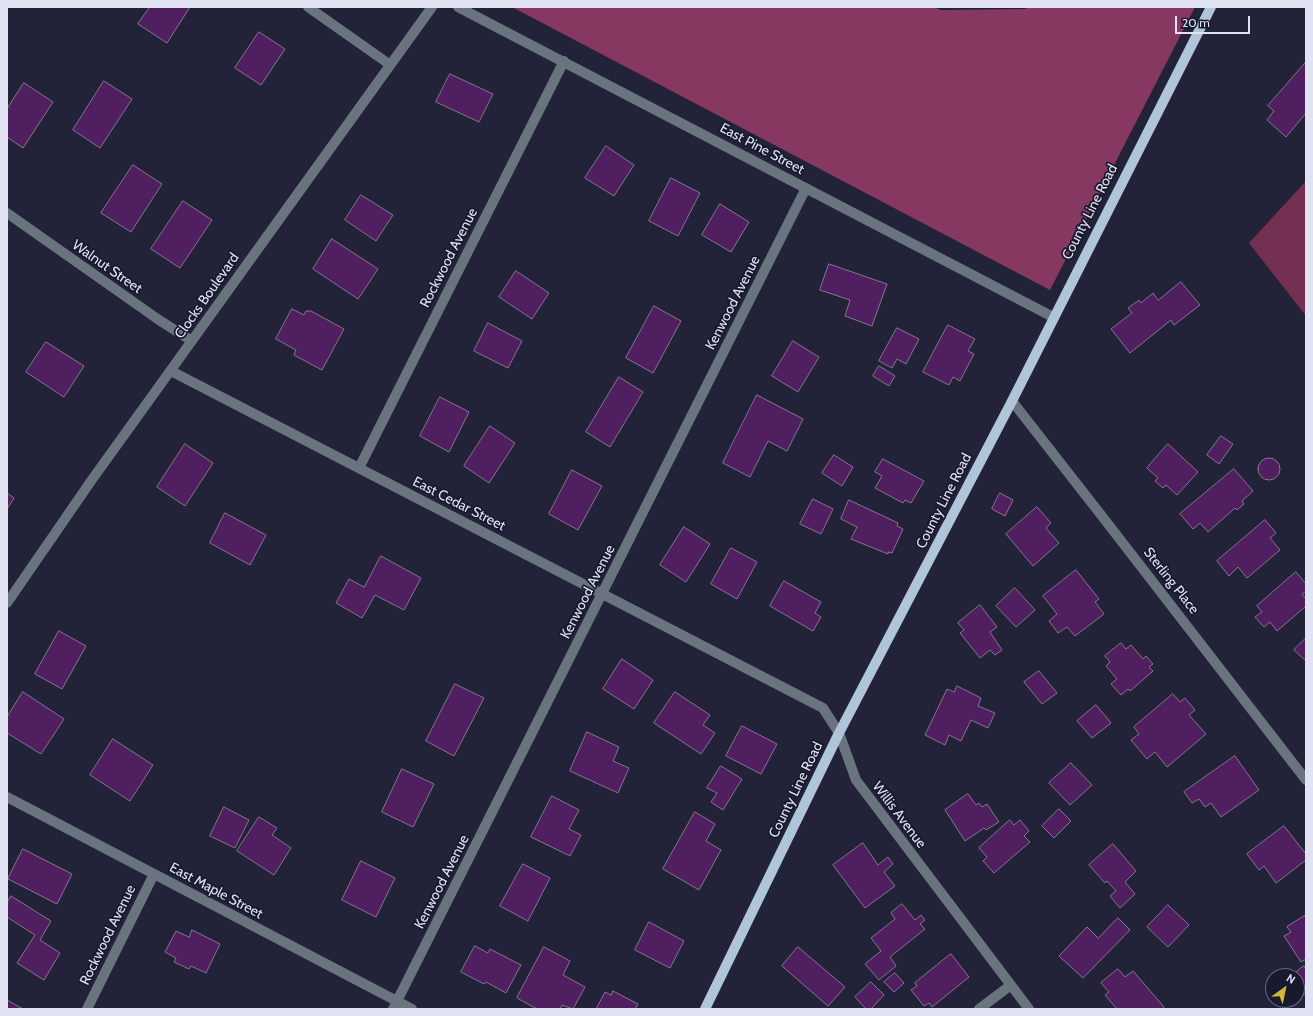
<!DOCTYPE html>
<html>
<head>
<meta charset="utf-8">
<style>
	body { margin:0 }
	#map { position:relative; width:1313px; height:1016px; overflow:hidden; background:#222239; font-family:Cabin,sans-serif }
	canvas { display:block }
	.frame { position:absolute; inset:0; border:8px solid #e1e2f2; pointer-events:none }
	.north { position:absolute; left:1265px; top:968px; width:40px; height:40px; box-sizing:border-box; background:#18192f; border:1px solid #68697d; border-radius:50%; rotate:33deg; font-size:11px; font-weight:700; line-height:16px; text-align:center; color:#e1e2f2 }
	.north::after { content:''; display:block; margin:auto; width:14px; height:18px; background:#d2b736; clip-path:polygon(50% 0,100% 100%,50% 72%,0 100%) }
	.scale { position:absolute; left:1175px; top:16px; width:75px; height:18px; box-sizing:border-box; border:2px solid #e1e2f2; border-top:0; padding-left:5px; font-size:12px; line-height:14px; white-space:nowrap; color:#e1e2f2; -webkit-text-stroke:3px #18192f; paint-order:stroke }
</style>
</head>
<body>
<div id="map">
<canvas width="1313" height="1016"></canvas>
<div class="frame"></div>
<div class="north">N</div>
<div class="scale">20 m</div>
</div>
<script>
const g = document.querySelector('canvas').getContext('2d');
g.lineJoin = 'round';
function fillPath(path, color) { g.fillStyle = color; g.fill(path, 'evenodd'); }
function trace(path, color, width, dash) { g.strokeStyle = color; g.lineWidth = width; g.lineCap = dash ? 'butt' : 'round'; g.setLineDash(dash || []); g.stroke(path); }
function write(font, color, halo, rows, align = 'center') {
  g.font = font + ' Cabin,sans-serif'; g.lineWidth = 3.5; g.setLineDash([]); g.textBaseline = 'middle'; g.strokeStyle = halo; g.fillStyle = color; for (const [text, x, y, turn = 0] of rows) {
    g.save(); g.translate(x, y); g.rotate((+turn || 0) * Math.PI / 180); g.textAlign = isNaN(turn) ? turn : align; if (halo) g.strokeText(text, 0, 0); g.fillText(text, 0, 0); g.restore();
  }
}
fillPath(new Path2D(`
	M1306 181V316L1249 243Z`), '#743052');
fillPath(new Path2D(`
	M512 7H933L941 10 1025 9 1028 7H1195L1050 290Z`), '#873860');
const building = new Path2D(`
	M150 7H190L167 43 138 24Z
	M259 32 285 49 261 85 235 68Z
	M1306 62V113L1286 137 1267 120 1274 111 1268 106Z
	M450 74 493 94 479 122 436 102Z
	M104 81 132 99 100 148 73 130Z
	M24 83 53 102 23 148 7 137V109Z
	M606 146 634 165 614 196 585 178Z
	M133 165 162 184 131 232 101 213Z
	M671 178 700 193 678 236 649 221Z
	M361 195 393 215 376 241 345 220Z
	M183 201 212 220 180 268 151 249Z
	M720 204 749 222 731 252 702 235Z
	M332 239 378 269 358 299 313 269Z
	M829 264 887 284 872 326 845 316 850 300 820 290Z
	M516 271 549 293 532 319 499 297Z
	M1181 282 1200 305 1174 325 1171 320 1130 353 1111 329 1132 313 1128 308 1139 300 1141 303 1153 293 1158 300Z
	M654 306 681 321 653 373 626 358Z
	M292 309 304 315 306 311H311L344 329 322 370 294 355 296 350 276 339Z
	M488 323 522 341 508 368 474 351Z
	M948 325 975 339 968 351 974 354 960 381 953 377 949 385 923 372Z
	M897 328 919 339 906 364 897 359 892 368 879 361Z
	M793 341 819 357 798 392 772 376Z
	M46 342 84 366 64 397 26 372Z
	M879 366 895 376 889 386 873 376Z
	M619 377 643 392 610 447 586 432Z
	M757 395 803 419 787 451 768 441 750 477 723 463Z
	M440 397 469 412 449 452 420 436Z
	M490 426 515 443 489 483 464 466Z
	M1221 436 1233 444 1219 464 1207 455Z
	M185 444 213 463 185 506 157 487Z
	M1168 444 1198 472 1177 495 1166 485 1163 488 1155 481 1158 478 1147 468Z
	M834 455 853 467 842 486 822 473Z
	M1258 469a11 11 0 1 1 22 0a11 11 0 1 1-22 0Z
	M883 459 924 481 911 503 905 500 903 503 875 488 882 476 875 472Z
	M1234 469 1253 491 1242 501 1244 504 1237 510 1235 508 1208 532 1200 523 1193 529 1180 514Z
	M572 470 602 486 578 530 549 514Z
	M7 493 14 498 7 509Z
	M1000 493 1013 500 1005 516 992 509Z
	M813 499 833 509 821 534 800 524Z
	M849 500 898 523 897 526 903 529 892 553 888 552V554L851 539 857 527 841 519Z
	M1037 507 1051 523 1046 528 1059 543 1033 566 1006 534Z
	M225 513 266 535 250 565 210 543Z
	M1265 520 1276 533 1270 538 1280 550 1247 578 1238 567 1229 576 1217 561Z
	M684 527 710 544 686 582 660 565Z
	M731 548 757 562 737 599 711 584Z
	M381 556 421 578 404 610 375 595 362 618 336 603 349 579 364 587Z
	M1076 570 1099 599 1095 602 1104 614 1075 636 1067 627 1058 633 1049 621 1057 614 1043 596Z
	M1296 572 1306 584V591L1302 594 1306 599V606L1277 631 1270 622 1264 627 1255 617 1262 612 1257 606Z
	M784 581 821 602 815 613 821 617 813 631 770 606Z
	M1015 588 1035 610 1016 627 996 606Z
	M980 605 997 627 990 632 1002 650 995 655 990 650 980 658 960 633 964 630 958 623Z
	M59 631 86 646 62 689 35 674Z
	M1306 638V661L1294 650Z
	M1121 643 1126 649 1131 645 1143 659 1146 656 1153 664 1149 667 1153 671 1130 691 1128 689 1121 695 1111 684 1117 679 1106 666 1110 662 1105 656Z
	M622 659 653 680 634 709 603 689Z
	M1039 671 1057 693 1042 704 1024 682Z
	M455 684 484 698 454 756 426 741Z
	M957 686 981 698 978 706 995 713 988 728 971 720 961 741 949 735 945 745 925 735 947 689 954 692Z
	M23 692 64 719 41 754 7 733V717Z
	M675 692 710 715 703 725 715 733 701 754 654 723Z
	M1173 694 1180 702 1185 698 1195 710 1189 715 1206 734 1167 767 1155 752 1147 759 1131 740 1139 734 1134 727Z
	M1096 705 1111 723 1092 738 1077 721Z
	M742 726 777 744 761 774 726 756Z
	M587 732 619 747 613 761 629 768 618 793 570 771Z
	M113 739 153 765 130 801 90 775Z
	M1235 756 1259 790 1221 817 1211 803 1205 807 1199 799 1192 803 1184 792Z
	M1071 763 1092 785 1070 805 1049 783Z
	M721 766 742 779 723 810 711 802 717 793 707 788Z
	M402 769 434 784 413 827 382 812Z
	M968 794 976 805 979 803 982 807 987 804 999 822 986 830 984 828 965 841 945 810Z
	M552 796 579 810 569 829 581 835 570 856 531 837Z
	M224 807 249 820 235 848 210 836Z
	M1059 809 1071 821 1054 838 1042 826Z
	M695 812 715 824 706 841 721 850 699 890 663 869Z
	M259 817 277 828 272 835 291 848 274 875 237 851Z
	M1010 820 1014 825 1020 820 1029 831 1024 836 1030 842 994 873 983 861 987 857 979 848Z
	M1284 826 1306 854V860L1276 883 1264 866 1259 870 1247 854Z
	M863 843 878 865 888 857 893 864 884 872 895 886 865 908 833 865Z
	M1113 844 1136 871 1125 882 1135 894 1120 908 1110 896 1116 891 1107 881 1105 883 1089 865Z
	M23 849 72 874 57 904 8 879Z
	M361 861 395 878 376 917 342 900Z
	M523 864 550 878 528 921 500 906Z
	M11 896 51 921 40 940 60 953 44 980 17 963 35 935 7 917V903Z
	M902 904 915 920 921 915 925 920 920 924 925 929 890 957 896 966 879 980 865 964 881 951 871 938 895 919 891 913Z
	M1168 905 1189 925 1168 947 1147 927Z
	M1306 915V959L1301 962 1284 936 1291 932 1287 927Z
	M1118 918 1130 930 1083 978 1059 956 1087 927 1098 938Z
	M649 922 684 941 670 968 635 950Z
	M192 930 220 944 206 973 191 966 189 969 174 962 176 958 165 952 176 931 189 937Z
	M475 946 488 953 490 949 521 965 506 993 486 982 484 984 461 972Z
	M544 947 570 961 563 975 585 987 573 1009 562 1005 560 1009H537L517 998Z
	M798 947 845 987 828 1006 782 966Z
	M951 954 969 977 932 1007 929 1003 924 1006 911 990 917 986 915 983Z
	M1304 966 1306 970V993L1297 999V976H1291Z
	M1118 969 1125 977 1133 971 1164 1007 1162 1009H1117L1105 995 1109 992 1101 983Z
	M895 973 904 983 894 992 884 982Z
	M871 982 884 995 871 1009H866L855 997Z
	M613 991 638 1004 635 1009H596L605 992 611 995Z
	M7 1000 23 1009H7Z`);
fillPath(building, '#4f1f60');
trace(building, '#87758e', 1);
trace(new Path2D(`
	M308 7 389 64
	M458 7 1053 317
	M7 213 159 320 192 341
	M171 371 823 708 839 733 856 780 1029 1009
	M1012 401 1105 520 1306 780
	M359 468 564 61
	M7 603 91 481 432 7
	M7 797 412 1009
	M87 1009 154 874
	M393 1009 806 188
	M979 1009 1011 985`), '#6a747e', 10);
trace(new Path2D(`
	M705 1009 839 733 1012 401 1211 7`), '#b0c5d9', 10);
write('14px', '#e1e2f2', '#18192f', [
	["East Pine Street",762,149,28],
	["County Line Road",1090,212,-63],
	["Rockwood Avenue",449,258,-63],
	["Walnut Street",107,267,35],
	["Clocks Boulevard",207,296,-55],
	["Kenwood Avenue",733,303,-63],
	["County Line Road",944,501,-63],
	["East Cedar Street",459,504,27],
	["Sterling Place",1171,581,52],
	["Kenwood Avenue",588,592,-63],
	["County Line Road",796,790,-64],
	["Willis Avenue",899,815,53],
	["Kenwood Avenue",442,882,-63],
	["East Maple Street",216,891,28],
	["Rockwood Avenue",108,935,-64]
]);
</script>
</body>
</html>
